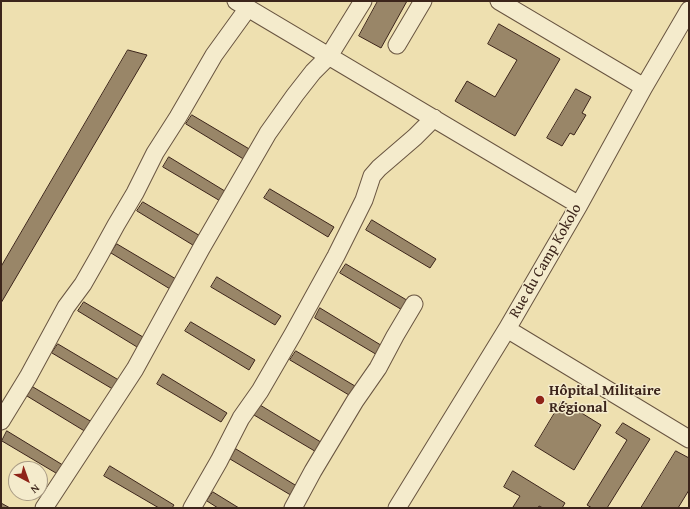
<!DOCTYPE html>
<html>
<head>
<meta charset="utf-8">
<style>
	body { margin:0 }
	#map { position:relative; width:690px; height:509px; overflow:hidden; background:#eee0b0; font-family:"Gentium Book Plus",serif }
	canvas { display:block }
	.frame { position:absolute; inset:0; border:2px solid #3c251b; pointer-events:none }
	.north { position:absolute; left:8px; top:461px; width:40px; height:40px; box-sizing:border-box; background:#f4ebcc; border:1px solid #aa9c85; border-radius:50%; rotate:139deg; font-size:11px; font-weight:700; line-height:16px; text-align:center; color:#3c251b }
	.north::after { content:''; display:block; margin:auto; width:14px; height:18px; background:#8f2418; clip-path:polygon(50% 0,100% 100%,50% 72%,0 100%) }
</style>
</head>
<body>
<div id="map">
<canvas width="690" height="509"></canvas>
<div class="frame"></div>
<div class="north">N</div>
</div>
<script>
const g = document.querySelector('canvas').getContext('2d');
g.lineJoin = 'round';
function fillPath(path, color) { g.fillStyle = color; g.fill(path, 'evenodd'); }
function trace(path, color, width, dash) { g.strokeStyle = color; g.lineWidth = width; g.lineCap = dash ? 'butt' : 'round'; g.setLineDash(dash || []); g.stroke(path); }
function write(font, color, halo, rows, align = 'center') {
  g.font = font + ' "Gentium Book Plus",serif'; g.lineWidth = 3; g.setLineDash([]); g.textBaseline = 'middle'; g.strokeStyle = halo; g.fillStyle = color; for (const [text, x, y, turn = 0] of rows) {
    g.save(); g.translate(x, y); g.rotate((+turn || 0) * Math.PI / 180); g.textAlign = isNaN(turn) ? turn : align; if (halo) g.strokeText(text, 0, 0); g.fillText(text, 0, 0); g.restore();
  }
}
const building = new Path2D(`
	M378 1H407L381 48 359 36Z
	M499 24 560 59 515 136 455 101 467 81 495 97 517 60 488 44Z
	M128 50 147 55 1 303V267Z
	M576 89 591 97 582 113 586 115 574 135 570 133 562 146 547 138Z
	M192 115 256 153 250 163 186 124Z
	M169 157 233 196 227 205 163 167Z
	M270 189 334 227 328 237 264 198Z
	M143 202 207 240 201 250 137 211Z
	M372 220 436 259 430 268 366 230Z
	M117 244 181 282 175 292 111 253Z
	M346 264 410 302 404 311 340 273Z
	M217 277 281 316 275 325 211 287Z
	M84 302 148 340 142 350 78 311Z
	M320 308 384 347 379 356 315 318Z
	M191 322 255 360 249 370 185 331Z
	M58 344 122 382 116 391 52 353Z
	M296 351 360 389 354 398 290 360Z
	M163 374 227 413 221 422 157 384Z
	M33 387 97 425 91 435 27 396Z
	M562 401 601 425 574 470 535 446Z
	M260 405 324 444 318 453 254 415Z
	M623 423 650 439 607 508H592L587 505 627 440 616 433Z
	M7 431 71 470 66 479 2 441Z
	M236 449 300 488 294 497 230 459Z
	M676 451 689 458V490L678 508H641Z
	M110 466 174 505 172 508H159L104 476Z
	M513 471 565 503 562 508H543L539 506 538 508H515L513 507 520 496 504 487Z
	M213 492 239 508H218L207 501Z
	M1 503 10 508H1Z`);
fillPath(building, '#998668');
trace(building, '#3c251b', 1);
const minor = new Path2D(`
	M236 1 579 205
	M499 1 644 87
	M397 45 423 1
	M507 329 689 439
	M1 421 28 377 66 307 83 284 99 256 116 225 135 193 155 153 178 117 214 55 248 8
	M44 508 135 369 202 247 268 133 295 95 313 72 329 56 363 1
	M192 508 219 461 241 418 260 391 293 334 336 256 364 200 372 176 379 168 415 137 434 118
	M293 508 313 471 355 401 378 368 395 336 414 304
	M397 508 507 329 579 205 644 87 689 10`);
trace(minor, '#685440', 19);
trace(minor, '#f4ebcc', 17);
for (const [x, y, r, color] of [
	[540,400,5,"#8f2418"]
]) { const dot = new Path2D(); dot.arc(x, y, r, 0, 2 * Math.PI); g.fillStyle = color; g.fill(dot); trace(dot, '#f4ebcc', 1.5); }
write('15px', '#3c251b', '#f4ebcc', [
	["Rue du Camp Kokolo",546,261,-60]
]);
write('bold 15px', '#3c251b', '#f4ebcc', [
	["Hôpital Militaire",549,391],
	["Régional",549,408]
], 'left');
</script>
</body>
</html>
